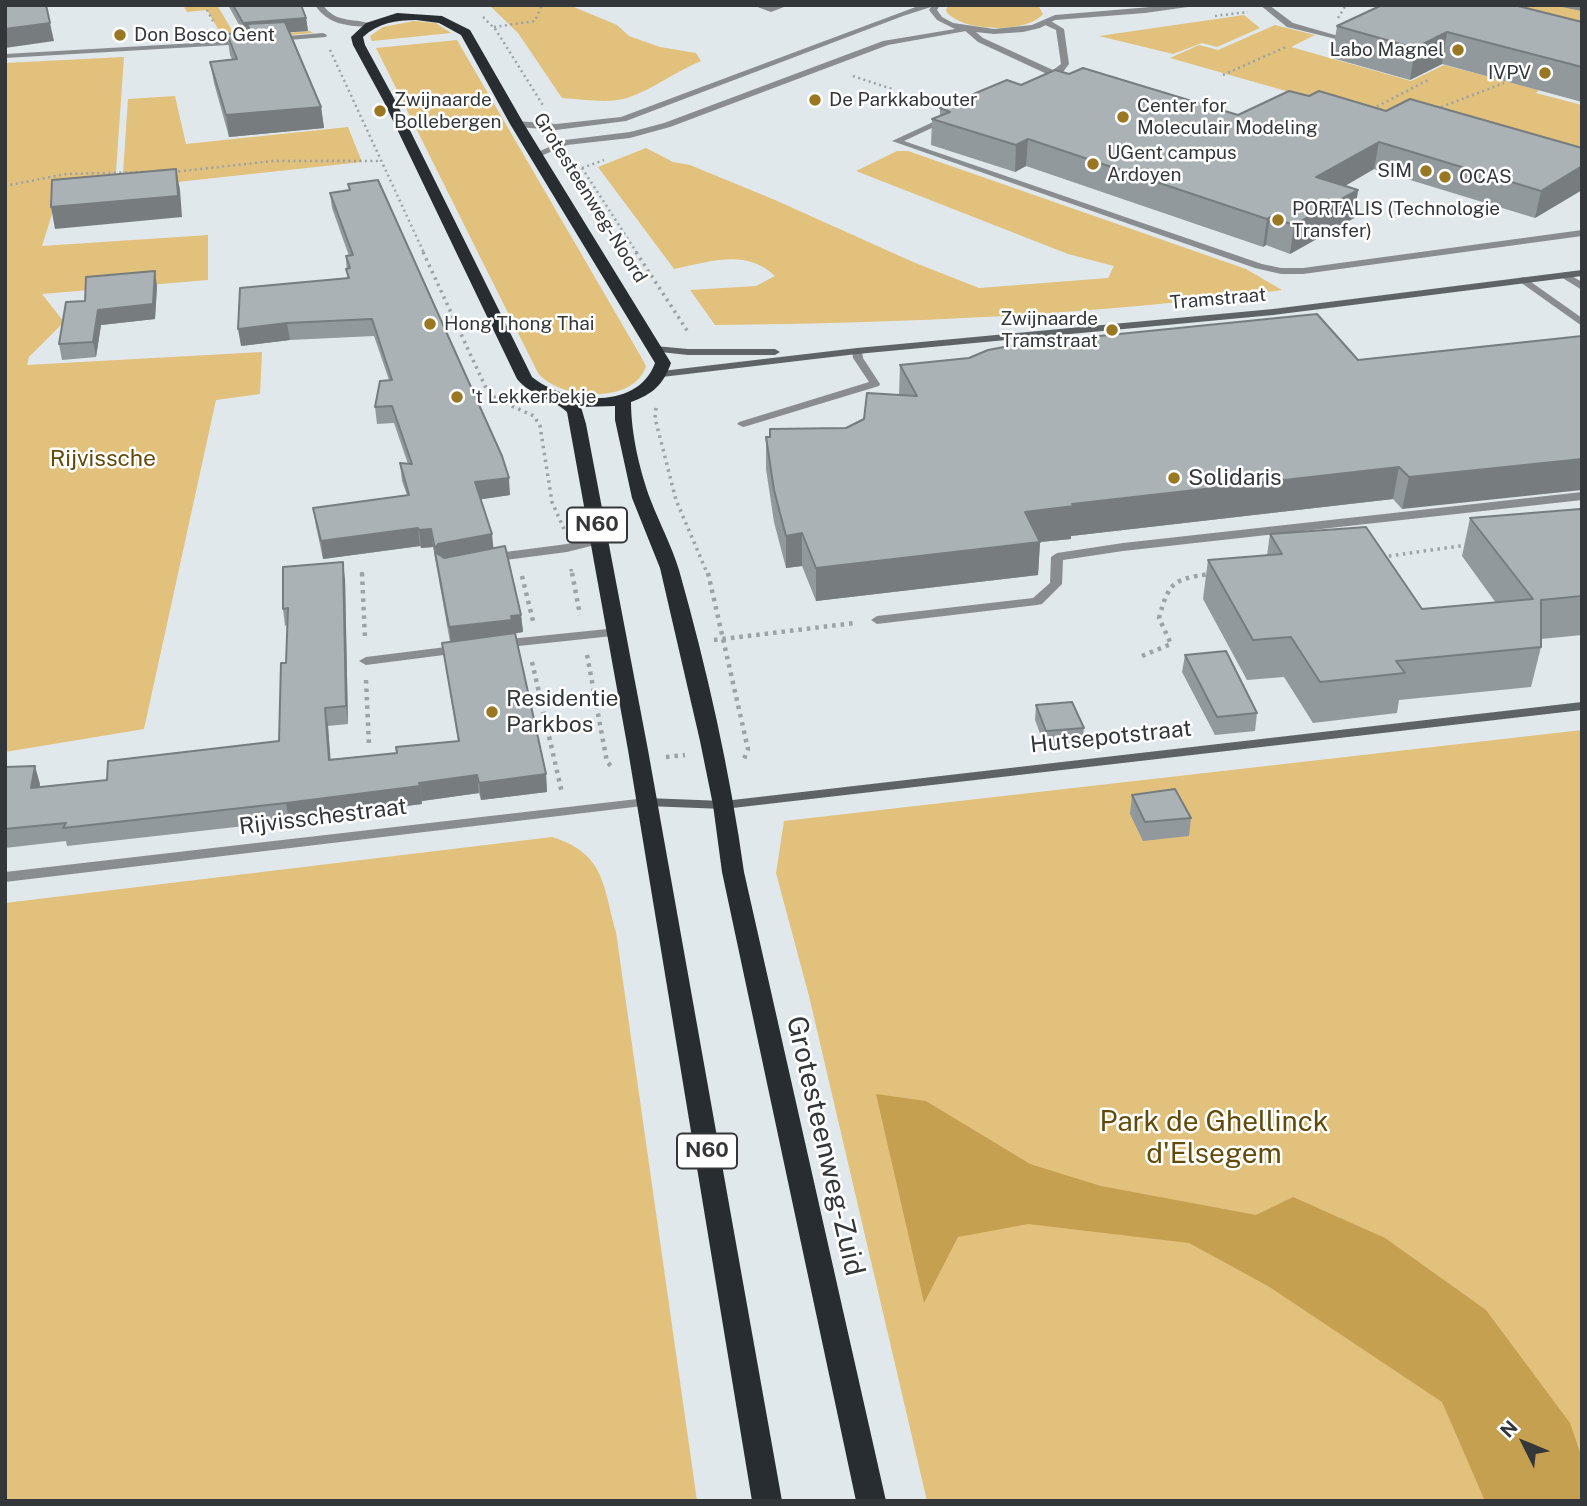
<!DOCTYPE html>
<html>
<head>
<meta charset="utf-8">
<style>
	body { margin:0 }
	#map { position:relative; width:1587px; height:1506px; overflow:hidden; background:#e0e8ec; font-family:"Public Sans",sans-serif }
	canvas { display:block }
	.frame { position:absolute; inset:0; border:7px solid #343739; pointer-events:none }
	.north { position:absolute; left:1489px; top:1408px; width:70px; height:70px; -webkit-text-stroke:5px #fff; paint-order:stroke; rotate:313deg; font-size:19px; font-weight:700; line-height:28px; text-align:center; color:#343739 }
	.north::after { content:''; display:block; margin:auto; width:24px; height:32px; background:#343739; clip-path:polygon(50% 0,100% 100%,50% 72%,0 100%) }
</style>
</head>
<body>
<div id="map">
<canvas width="1587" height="1506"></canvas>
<div class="frame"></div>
<div class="north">N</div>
</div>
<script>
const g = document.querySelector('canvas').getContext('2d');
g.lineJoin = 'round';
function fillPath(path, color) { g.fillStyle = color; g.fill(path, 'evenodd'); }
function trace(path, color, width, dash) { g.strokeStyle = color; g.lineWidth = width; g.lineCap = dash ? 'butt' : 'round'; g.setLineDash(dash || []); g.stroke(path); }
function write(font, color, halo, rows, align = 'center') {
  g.font = font + ' "Public Sans",sans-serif'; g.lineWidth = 5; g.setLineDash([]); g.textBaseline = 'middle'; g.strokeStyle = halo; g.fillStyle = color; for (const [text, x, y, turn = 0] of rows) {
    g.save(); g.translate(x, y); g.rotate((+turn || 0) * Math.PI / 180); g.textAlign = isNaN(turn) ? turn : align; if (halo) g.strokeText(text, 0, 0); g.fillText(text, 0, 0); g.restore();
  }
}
fillPath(new Path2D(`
	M183 5H217L236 37 310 31 313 33 225 41 207 10 187 12Z
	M489 5H569L617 25 629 36 660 47 696 53 701 61C676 71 652 90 627 98 607 104 583 99 562 98L518 33Z
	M948 5H1038L1043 14C1027 34 960 32 946 11Z
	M1467 5H1582V23Z
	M1244 15 1260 28 1217 47 1202 43 1173 54 1099 36Z
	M414 21 436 23 451 33 372 41 370 36 383 27Z
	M1275 25 1315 35 1291 47 1411 81 1444 65 1539 90 1536 93 1582 105V171L1395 122 1170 58 1199 45 1218 50Z
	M457 40 640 355 646 366C634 405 560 400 538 373L376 48Z
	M124 57 115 186 59 192 42 246 208 235V280L42 294 64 322 29 357 27 365 262 352 260 394 216 400 144 729 5 752V63Z
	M175 96 186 144 348 127 362 162 122 188 128 99Z
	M646 148 673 162 690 165 775 200 913 262 979 288 1108 278 1114 266 1068 254 856 171 897 151H908L1246 269 1282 290C1095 315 904 323 715 325L690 290 756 286 775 276C746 248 709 262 674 269L598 167Z
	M1582 730V1501H927L809 996 776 873 784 821Z
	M552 837C605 853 603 886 616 932L697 1501H5V903Z`), '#e1c17c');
fillPath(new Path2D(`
	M876 1094 926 1101 1030 1164 1101 1186 1256 1215 1293 1197 1385 1238 1486 1310 1570 1423 1582 1458V1501H1485L1442 1402 1268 1286 1189 1243 1028 1224 958 1237 924 1303Z`), '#c4a050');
trace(new Path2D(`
	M204 5 215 24
	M1215 16 1248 12
	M483 17 496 30 544 107
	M1338 18 1346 5
	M494 27 535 21 542 5
	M330 50 424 253
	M1223 75 1288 46
	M853 76 892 89
	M1372 109 1430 79
	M1436 109 1504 83
	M582 168 637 253
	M582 168 604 160
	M173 172 273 161H381
	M5 186 66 174 146 172`), '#9ca2a5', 2.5, [2, 3.5]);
trace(new Path2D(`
	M423 252 485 386 496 399 534 416 540 426 552 502 564 529
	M636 252 688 332
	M656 408 655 418 676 500 708 575
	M1382 557 1467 545
	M571 569 572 575
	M362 572V575
	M1202 575 1210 574`), '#9ca2a5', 3.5, [2.5, 4.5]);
trace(new Path2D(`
	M362 573 365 639
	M572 573 580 615
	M708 573 748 749 744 759
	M522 576 533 621
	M714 640 855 623
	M587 655 607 762 613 768
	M1142 656 1171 644 1159 618C1169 582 1173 579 1210 574
	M532 662 562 793
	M366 680 369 745
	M666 757 685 755`), '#9ca2a5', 4.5, [3.5, 5]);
fillPath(new Path2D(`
	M752 5 771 7 789 5 771 12Z
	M1260 5H1269L1293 23 1356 41 1352 43 1287 27Z
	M1043 20H1049L1064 29 1069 64 1063 72 1043 82 1039 79 1047 74 978 42 963 29 970 27 983 38 1053 70 1061 64 1056 30 1043 24Z
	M944 117 951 119 904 141 1262 264 1281 268H1303L1582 230V236L1303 274H1281L1255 268 892 141Z
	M1565 272 1582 282V290L1561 277 1560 275Z
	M1524 277 1582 318V326L1520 282V278Z
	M857 348 862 351 863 358 880 384 879 386 747 426 743 427 737 424 739 422 869 382 853 358 852 351Z
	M1582 492V500L1123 551 1063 560 1062 584 1042 604 1037 605 877 624 871 620 877 616 1033 598 1050 583 1051 557 1057 553 1123 543Z
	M599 536 603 537 605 540 603 543 567 552 490 562 484 558 490 554 567 544Z
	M617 628 622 629 623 632 622 635 500 648 493 644 500 640Z
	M462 645 467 646 469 649 467 652 366 665 359 661 366 657Z`), '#8a8d8f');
fillPath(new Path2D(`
	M315 5H323C337 25 356 17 374 25L370 27C348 26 328 25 315 5Z
	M921 5H940L937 10 942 17 953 23 994 29 1032 25 1055 15 1174 5H1202L1145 13 1055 20 1040 28 1023 32 994 34 966 31 888 45 670 127 630 138 567 145 536 158 531 155 565 140 630 132 664 123 883 41 955 29 937 20 929 10 931 7 903 16 626 121 556 130 517 127 513 124 517 121 556 124 621 117Z
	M1561 5 1582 7V11L1562 7Z
	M323 33 327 35 326 37 276 41 272 39 276 37Z
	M248 40V44H245L5 58V54Z
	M646 798 653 802 651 805 5 882V872Z`), '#8a8d8f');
fillPath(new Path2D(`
	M1582 270V276L1273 315 857 354 662 377 657 374 662 371 857 348 1273 309Z
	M655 346 688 349H775L780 352 775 355H688L651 351 650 349Z
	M1582 702V710L724 809 646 806 639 802 646 798 724 801Z`), '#5e6365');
fillPath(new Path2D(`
	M397 13 442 16 470 30 524 124 671 363C663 385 653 394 631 402 631 434 640 472 651 501 660 524 672 547 679 570 707 669 730 771 744 872L886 1501H856L722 872 713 805 700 741 660 568 632 498 615 420V406L581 407 586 424 648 750 782 1501H752L628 750 567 412C552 398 531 396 517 379L384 102 353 45 351 37 366 23ZM416 20 439 23 461 35 510 124 655 363C638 411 565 404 532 377L396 102 365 45 363 37C378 23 396 20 416 20Z`), '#272d30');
fillPath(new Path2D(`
	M228 5H301L306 18 308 31 290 32 321 107 324 128 229 137 214 83 210 62 232 59 230 55 227 34 243 32Z
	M1582 22V102L1442 64 1410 80 1332 58 1337 26Z
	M1069 74 1238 115 1309 96 1582 148V190L1535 218 1374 169 1345 186 1358 190 1354 218 1290 254 1266 245 1263 247 1026 166 1015 172 931 145 932 119 940 116V108L1021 85Z
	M348 184 510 495 481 499 493 549 521 615 523 632 515 633 546 774 547 792 481 800 479 793 422 801V804L289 821 67 846 66 841 5 848V767L40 784 39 787 107 780 279 741 286 663 287 625 285 626 283 609 345 579 348 724 328 726 330 759 397 753 458 741 442 643 450 642 433 547 421 548 420 546 323 559 316 526 313 508 407 495 402 481 400 463 408 464 394 423 377 424 375 407 389 380 374 336 290 340 241 346 347 278 346 256H349L332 208 330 193 349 190Z
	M157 286 155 319 101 325 96 357 62 360 59 344 85 301Z
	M1582 336 1402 509 1393 499 1071 536V539L1040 542 1038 575 816 601 802 566 786 568 774 522 766 469V437L846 428 864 419 899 395 900 365 1358 360Z
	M1582 511V635L1541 639V647L1531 687 1399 700 1397 713 1313 723 1284 677 1247 680 1203 599 1208 560 1267 555 1270 534 1422 609 1496 603 1462 556 1470 518Z
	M1185 655 1257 713 1255 731 1215 735 1182 672Z
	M1036 705 1084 728 1082 744 1045 747 1035 720Z
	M1132 795 1191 818 1189 836 1143 841 1130 814Z`), '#92999d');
fillPath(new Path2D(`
	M306 18 308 31 251 35 247 24 248 35 245 36 243 23Z
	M50 23 54 41 5 48V29Z
	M1447 32 1442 64 1410 80 1415 48Z
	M321 107 324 128 229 137 226 115Z
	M1028 139 1026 166 1015 172 1016 145Z
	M1379 142 1374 169 1312 205 1316 177Z
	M1582 166V190L1535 218 1541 191Z
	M176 169 180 190 182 217 55 229 51 207Z
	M1358 190 1354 218 1290 254 1294 225Z
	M1270 217 1266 245 1263 247 1267 219Z
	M155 271 157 286 155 319 101 325 96 357 93 342 98 310Z
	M287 323 290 340 241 346 238 329Z
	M1582 459V490L1402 509 1409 477Z
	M1399 467 1393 499 1071 536V539L1040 542 1038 575 816 601V568L1025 512 1072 504Z
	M509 478 510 495 477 500 475 482Z
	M418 528 420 546 323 559 321 541Z
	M431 529 433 547 421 548 419 530Z
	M802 533V566L786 568V536Z
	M492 534 494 553 441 562 435 552 437 567 435 549 438 544Z
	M343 562 345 579 348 724 346 706Z
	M521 615 523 632 451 645 449 627Z
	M325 708 328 726 332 777 329 760Z
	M35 766 40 784 36 806 31 788Z
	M546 774 547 792 481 800 479 783Z
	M477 775 479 793 422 801 419 783Z
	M420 786 422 804 289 821 286 803Z`), '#777d7f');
const building = new Path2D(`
	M5 5H46L50 23 5 29Z
	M233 5H301L306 18 243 23Z
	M1382 5H1514L1582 22V67L1447 32 1415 48 1337 26Z
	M285 22 321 107 226 115 210 62 237 59 227 34 251 32 247 24Z
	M1083 68 1238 115 1289 91 1309 96 1319 91 1386 111 1410 99 1582 148V166L1541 191 1379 142 1316 177 1358 190 1294 225 1270 217 1267 219 1028 139 1016 145 932 119 950 112 940 108 1007 80 1021 85 1055 70 1069 74Z
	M176 169 178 196 51 207 52 180Z
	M378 180 502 456 509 478 475 482 492 534 438 544 435 549 431 529 419 530 418 528 321 541 313 508 409 495 400 463 412 464 392 406 375 407 380 381 392 380 372 319 287 323 238 329 240 288 349 278 346 269 350 268 346 256 353 255 330 193 350 190 348 184Z
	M155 271 153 304 98 310 93 342 59 344 66 302 85 301 86 277Z
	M1317 314 1358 360 1582 336V459L1409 477 1399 467 1072 504 1074 506 1025 512 1040 542 816 568 802 533 786 536 774 490 766 437H770V429L846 428 864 419 867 393 917 396 900 365 969 358 988 350 1020 344Z
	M1580 509 1582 511V596L1541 600V647L1396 661 1405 673 1320 682 1291 637 1253 640 1208 560 1282 554 1270 534 1366 527 1422 609 1533 599 1470 518Z
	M505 546 521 615 511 616 512 620 449 627 435 552 444 558Z
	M343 562 346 706 325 708 329 760 397 753 396 747 459 741 442 643 515 633 546 774 479 783 477 775 419 783 420 786 286 803 63 828 66 823 5 829V767L35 766 31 788 107 780 108 761 279 741 281 663H286L288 608 283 609V567Z
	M1226 651 1257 713 1217 717 1185 655Z
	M1072 702 1084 728 1046 731 1036 705Z
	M1175 789 1191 818 1145 822 1132 795Z`);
fillPath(building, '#aab2b6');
trace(building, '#777d7f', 2);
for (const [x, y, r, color] of [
	[120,35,7,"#9a7722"],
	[1458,50,7,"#9a7722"],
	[1545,73,7,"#9a7722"],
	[815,100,7,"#9a7722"],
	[380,111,7,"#9a7722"],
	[1123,117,7,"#9a7722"],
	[1093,164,7,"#9a7722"],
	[1426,171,7,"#9a7722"],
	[1445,177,7,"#9a7722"],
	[1278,220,7,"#9a7722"],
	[430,324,7,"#9a7722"],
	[1112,330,7,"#9a7722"],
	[457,397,7,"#9a7722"],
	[1174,478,7,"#9a7722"],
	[492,712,7,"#9a7722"]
]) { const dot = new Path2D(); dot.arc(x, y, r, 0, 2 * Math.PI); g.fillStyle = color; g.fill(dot); trace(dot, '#fff', 2.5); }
write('19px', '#343739', '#fff', [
	["Don Bosco Gent",134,35],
	["Labo Magnel",1444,50,"right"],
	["IVPV",1531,73,"right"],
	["Zwijnaarde",394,100],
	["Bollebergen",394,122],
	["De Parkkabouter",829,100],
	["Center for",1137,106],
	["Moleculair Modeling",1137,128],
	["UGent campus",1107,153],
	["Ardoyen",1107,175],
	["SIM",1412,171,"right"],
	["OCAS",1459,177],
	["PORTALIS (Technologie",1292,209],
	["Transfer)",1292,231],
	["Zwijnaarde",1098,319,"right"],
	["Tramstraat",1098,341,"right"],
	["Hong Thong Thai",444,324],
	["'t Lekkerbekje",471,397]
], 'left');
write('19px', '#343739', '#fff', [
	["Grotesteenweg-Noord",590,198,58],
	["Tramstraat",1218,299,-5]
]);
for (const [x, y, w] of [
	[597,525,60],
	[707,1151,60]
]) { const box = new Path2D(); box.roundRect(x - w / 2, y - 17.5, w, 35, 5); g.fillStyle = '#fff'; g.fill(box); trace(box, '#343739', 2); }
write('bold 21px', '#343739', null, [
	["N60",597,525],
	["N60",707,1151]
]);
write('23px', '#624a08', '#fff', [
	["Rijvissche",103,459]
]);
write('23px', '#343739', '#fff', [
	["Solidaris",1188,478],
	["Residentie",506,699],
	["Parkbos",506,725]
], 'left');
write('23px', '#343739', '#fff', [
	["Hutsepotstraat",1111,737,-6],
	["Rijvisschestraat",323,817,-7]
]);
write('28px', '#624a08', '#fff', [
	["Park de Ghellinck",1214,1122],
	["d'Elsegem",1214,1154]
]);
write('28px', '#343739', '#fff', [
	["Grotesteenweg-Zuid",825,1146,77]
]);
</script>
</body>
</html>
